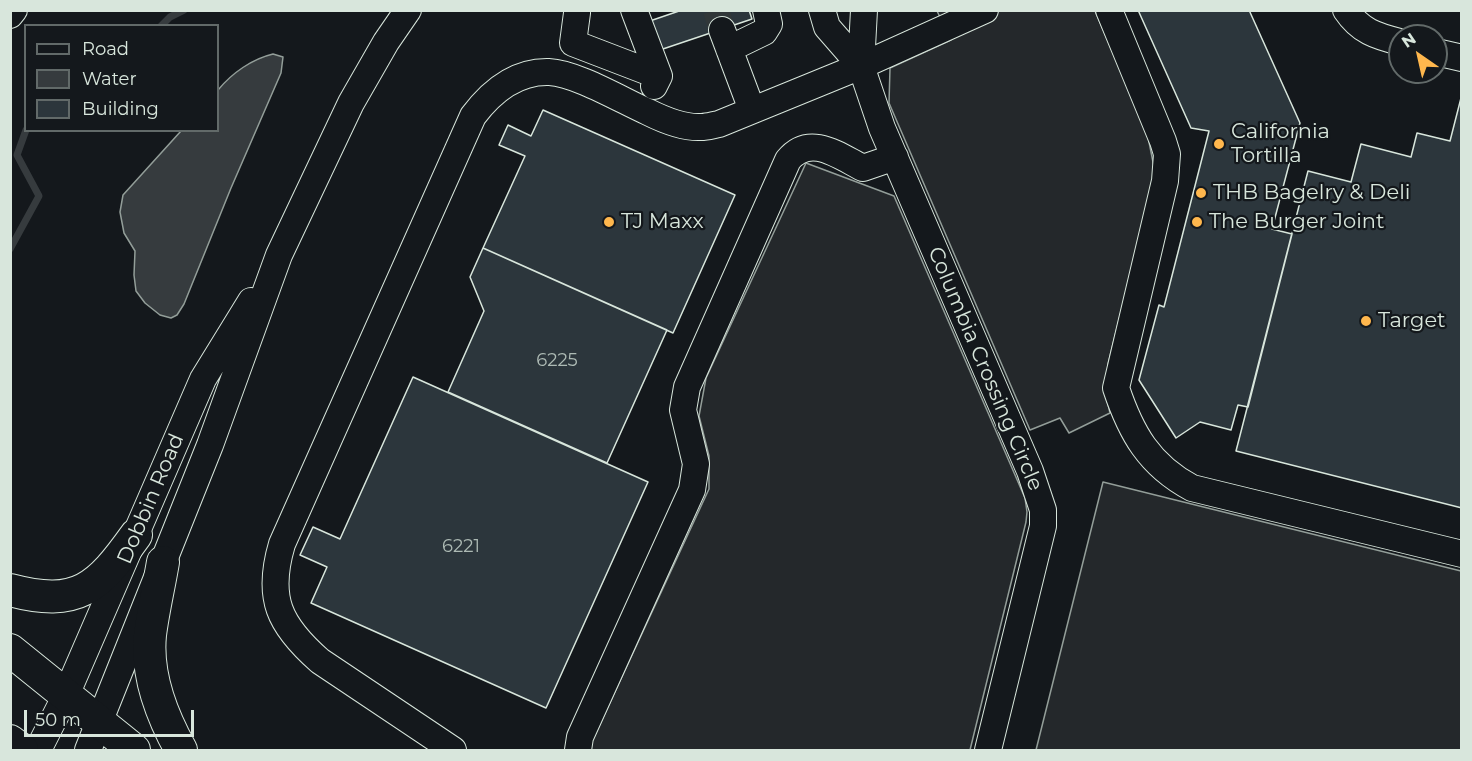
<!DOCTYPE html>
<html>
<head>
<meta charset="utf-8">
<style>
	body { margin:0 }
	#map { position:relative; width:1472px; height:761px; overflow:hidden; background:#14181c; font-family:Montserrat,sans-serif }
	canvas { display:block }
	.frame { position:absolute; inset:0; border:12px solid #d8e6dc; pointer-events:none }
	.legend { position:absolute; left:24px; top:24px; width:195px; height:108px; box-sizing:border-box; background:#14181c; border:2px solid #626a69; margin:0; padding:8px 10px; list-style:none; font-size:18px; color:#d8e6dc }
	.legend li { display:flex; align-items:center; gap:12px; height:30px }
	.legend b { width:30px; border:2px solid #626a69 }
	.north { position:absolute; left:1388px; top:24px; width:60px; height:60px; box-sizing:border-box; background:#14181c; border:2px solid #626a69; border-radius:50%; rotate:326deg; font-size:16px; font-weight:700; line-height:24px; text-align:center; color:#d8e6dc }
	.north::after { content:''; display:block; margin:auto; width:21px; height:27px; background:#ffb74d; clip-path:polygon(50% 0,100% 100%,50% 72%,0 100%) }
	.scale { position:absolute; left:24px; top:710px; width:170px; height:27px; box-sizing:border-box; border:3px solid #d8e6dc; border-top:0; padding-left:8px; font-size:18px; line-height:21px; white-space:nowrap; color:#d8e6dc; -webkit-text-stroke:4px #14181c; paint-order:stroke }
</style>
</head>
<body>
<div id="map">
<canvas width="1472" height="761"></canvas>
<div class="frame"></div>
<ul class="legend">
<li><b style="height:8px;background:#14181c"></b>Road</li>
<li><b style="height:16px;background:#363b3e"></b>Water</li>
<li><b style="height:16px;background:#2c363c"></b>Building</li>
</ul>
<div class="north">N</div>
<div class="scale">50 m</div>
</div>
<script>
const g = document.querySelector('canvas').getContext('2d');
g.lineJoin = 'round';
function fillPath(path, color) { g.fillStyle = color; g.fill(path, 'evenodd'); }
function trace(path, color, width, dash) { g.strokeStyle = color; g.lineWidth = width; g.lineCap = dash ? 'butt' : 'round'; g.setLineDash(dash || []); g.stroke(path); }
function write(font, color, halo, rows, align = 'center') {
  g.font = font + ' Montserrat,sans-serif'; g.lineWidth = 4.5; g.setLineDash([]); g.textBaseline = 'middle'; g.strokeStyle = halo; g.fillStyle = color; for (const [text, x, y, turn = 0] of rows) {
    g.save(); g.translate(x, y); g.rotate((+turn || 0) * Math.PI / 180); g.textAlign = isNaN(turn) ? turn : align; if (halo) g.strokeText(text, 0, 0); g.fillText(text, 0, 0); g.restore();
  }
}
const parking = new Path2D(`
	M937 11H1095L1147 132 1154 167 1153 183 1108 364 1107 400 1110 413 1069 433 1060 418 1030 430 889 103 890 68 951 40Z
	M806 163 894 196 1025 498 1027 512 1026 522 970 750H588L709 489V456L699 416 706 378Z
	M1103 482 1461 571V750H1036Z`);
fillPath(parking, '#24282b');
trace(parking, '#939e99', 1.5);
const water = new Path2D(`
	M273 54 283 57 281 73 231 188 184 304 177 315 171 318 160 315 145 303 136 291 134 275 135 251 124 233 120 212 123 195 181 131 218 130V90C232 73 252 59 273 54Z`);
fillPath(water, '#363b3e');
trace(water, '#939e99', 1.5);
trace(new Path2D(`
	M161 26 170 17 184 10
	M10 249 39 196 17 155 26 130`), '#363b3e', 7);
const building = new Path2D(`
	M682 10H749L752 19 654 52 644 23Z
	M1138 10H1249L1300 123 1272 229 1292 234 1248 407 1238 405 1231 430 1200 422 1176 438 1139 380 1159 305 1164 307 1209 131 1191 128Z
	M1461 98 1462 508 1236 451 1308 171 1351 182 1361 144 1411 157 1417 133 1450 141Z
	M543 110 735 195 673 333 483 248 525 156 499 145 508 125 531 136Z
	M483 248 667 330 607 463 448 392 484 311 470 277Z
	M413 377 648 482 546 708 311 603 327 567 300 555 313 527 340 539Z`);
fillPath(building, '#2c363c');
trace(building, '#d8e6dc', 1.5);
trace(new Path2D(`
	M716 10 722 30`), '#313739', 26, [26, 13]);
const minor = new Path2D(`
	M634 10 659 76 654 86
	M822 10 827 27 861 66 882 128 1030 471 1043 510V526L988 750
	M1109 10 1163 141 1167 154 1165 181 1116 388C1131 433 1149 465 1192 488L1462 554
	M1346 10C1360 31 1376 36 1400 42
	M577 13 573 43 659 76
	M10 15 14 10
	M722 30 752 110
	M729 49 764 32 769 24 766 10
	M1436 52 1462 58
	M861 66 864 10
	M38 750 66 695 203 379 251 301
	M88 750 210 445 279 255 351 103 386 42 408 10
	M453 750 320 661C279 625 266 598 282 544L473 116C491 92 516 71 549 72 576 73 623 101 648 112 664 120 683 128 701 127 707 127 713 125 719 124L861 66 985 10
	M578 750 580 737 692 490 696 464 683 410 687 387 788 160C810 133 839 156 863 168L895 157`);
const major = new Path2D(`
	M163 562C159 586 153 611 150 635 146 676 162 716 181 750
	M10 590C78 608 98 588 136 535
	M10 650 134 750
	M10 741 22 750`);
trace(minor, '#d8e6dc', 28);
trace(major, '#d8e6dc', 34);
trace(minor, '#14181c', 26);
trace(major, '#14181c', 32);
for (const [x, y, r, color] of [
	[1219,144,6,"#ffb74d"],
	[1201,193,6,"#ffb74d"],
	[609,222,6,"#ffb74d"],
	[1197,222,6,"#ffb74d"],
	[1366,321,6,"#ffb74d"]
]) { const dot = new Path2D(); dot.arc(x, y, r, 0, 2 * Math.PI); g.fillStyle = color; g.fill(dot); trace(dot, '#14181c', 2); }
write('18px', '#adbab4', null, [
	["6225",557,361],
	["6221",461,547]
]);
write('21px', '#d8e6dc', '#14181c', [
	["California",1231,132],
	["Tortilla",1231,156],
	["THB Bagelry & Deli",1213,193],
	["TJ Maxx",621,222],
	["The Burger Joint",1209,222],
	["Target",1378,321]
], 'left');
write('21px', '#d8e6dc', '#14181c', [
	["Columbia Crossing Circle",985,369,67],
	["Dobbin Road",151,499,-67]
]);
</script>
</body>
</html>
